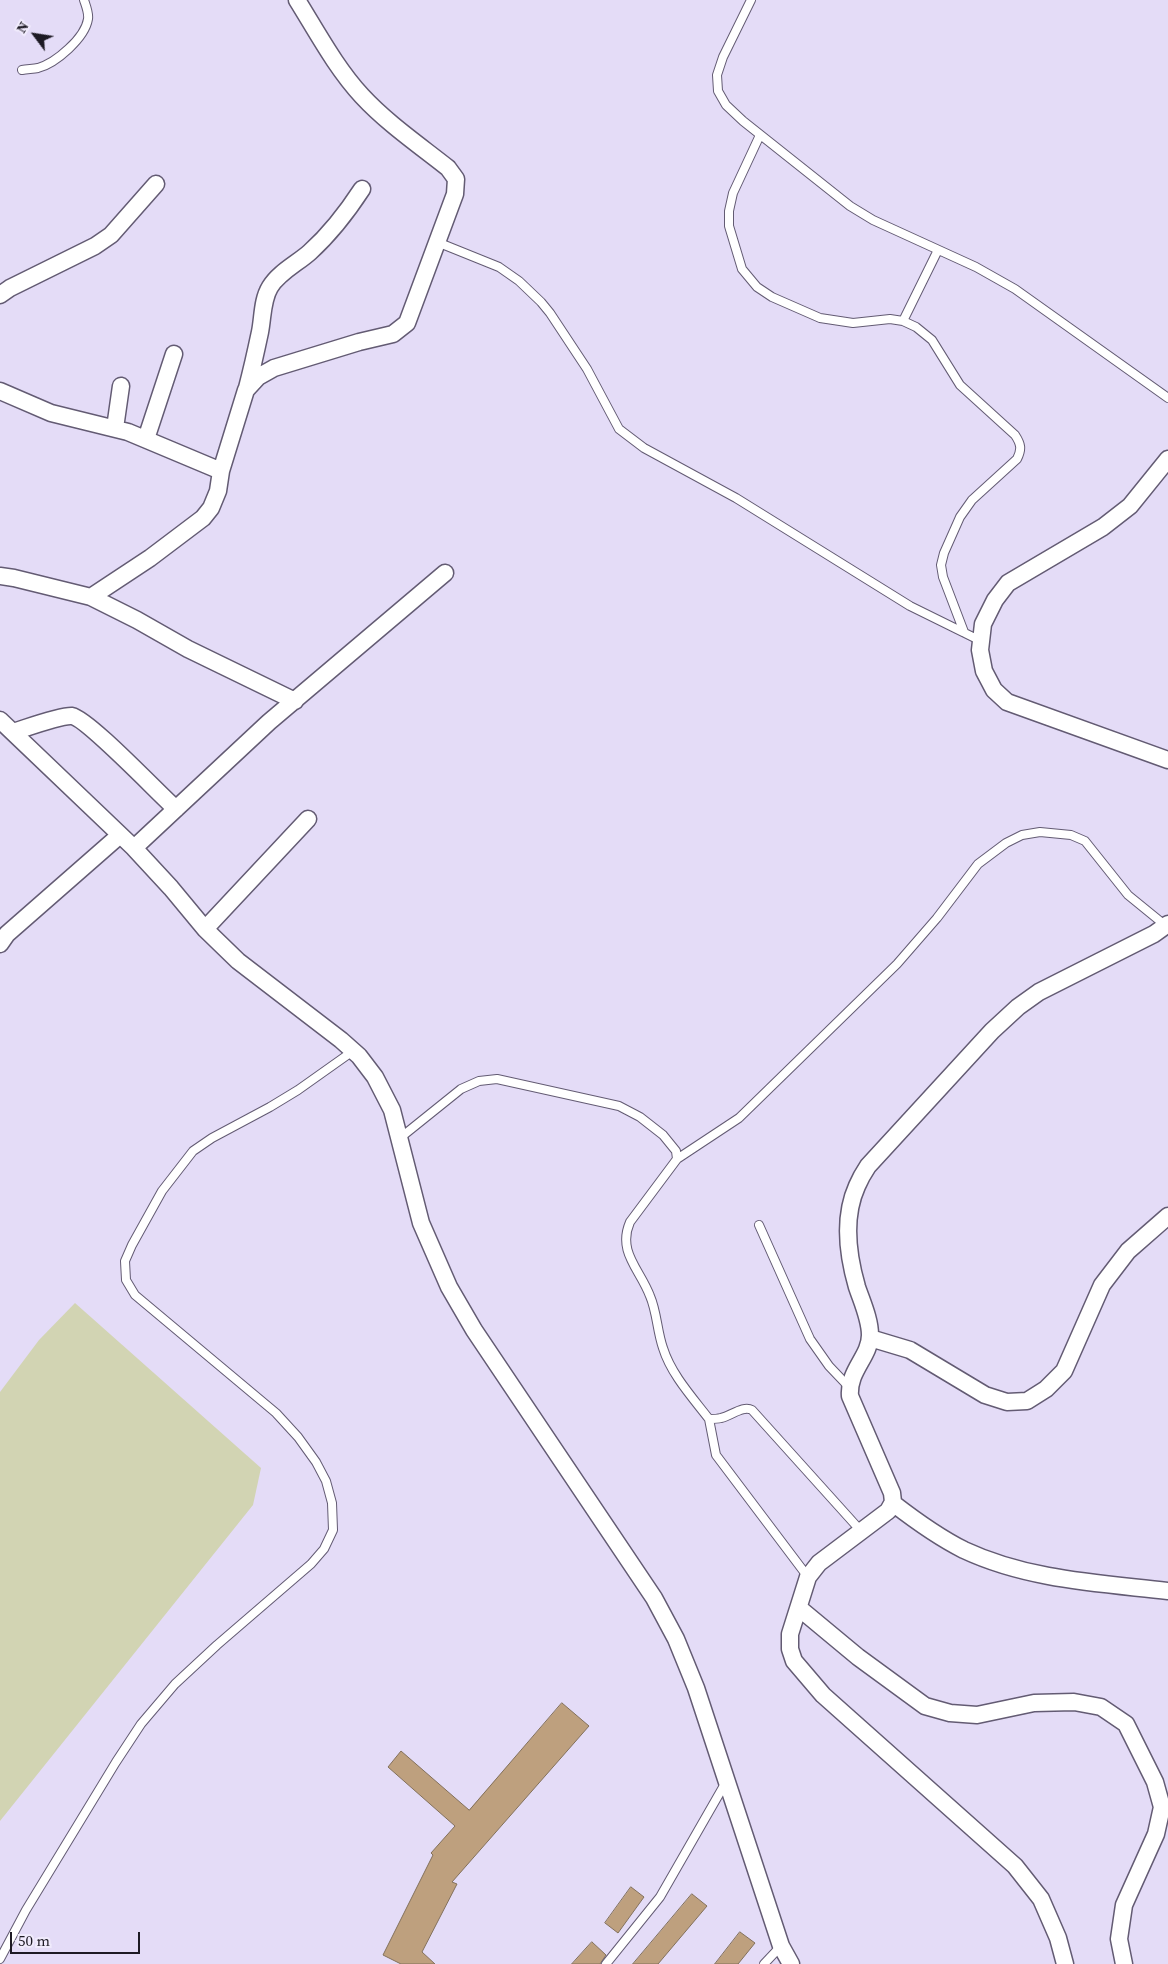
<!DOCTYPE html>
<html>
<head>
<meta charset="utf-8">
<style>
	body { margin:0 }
	#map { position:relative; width:1168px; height:1964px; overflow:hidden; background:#e4dcf7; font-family:"Source Serif 4",serif }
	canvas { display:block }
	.north { position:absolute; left:10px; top:10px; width:50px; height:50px; -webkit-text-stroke:4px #f0ebfc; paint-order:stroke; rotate:301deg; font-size:14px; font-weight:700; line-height:20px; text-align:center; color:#1d1a24 }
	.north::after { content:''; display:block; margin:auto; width:18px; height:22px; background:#1d1a24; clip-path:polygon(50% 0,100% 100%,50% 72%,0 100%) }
	.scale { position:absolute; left:10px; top:1932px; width:130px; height:22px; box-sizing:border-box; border:2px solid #1d1a24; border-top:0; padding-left:6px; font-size:15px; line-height:18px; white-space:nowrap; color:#1d1a24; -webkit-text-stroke:4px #f0ebfc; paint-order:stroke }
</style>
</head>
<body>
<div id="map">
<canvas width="1168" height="1964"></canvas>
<div class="north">N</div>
<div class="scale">50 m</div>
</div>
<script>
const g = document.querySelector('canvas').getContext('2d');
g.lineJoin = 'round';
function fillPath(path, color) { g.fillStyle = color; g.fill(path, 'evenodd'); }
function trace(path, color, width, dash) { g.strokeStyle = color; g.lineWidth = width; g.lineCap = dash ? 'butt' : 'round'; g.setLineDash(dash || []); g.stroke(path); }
fillPath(new Path2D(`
	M75 1303 261 1468 253 1505 0 1821V1392L39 1340Z`), '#d2d4b3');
const building = new Path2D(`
	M562 1703 589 1726 452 1882 457 1884 422 1952 435 1964H401L383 1955 433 1855 431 1853 455 1826 388 1767 401 1751 469 1810Z
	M631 1887 644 1897 618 1933 605 1923Z
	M692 1894 707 1906 658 1964H633Z
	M740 1932 755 1943 738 1964H715Z
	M592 1942 606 1955 600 1964H572Z`);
fillPath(building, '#bea07e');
trace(building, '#82705b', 1);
const lane = new Path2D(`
	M751 0 723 57 717 75 718 91 726 105 743 121 850 206 873 220 976 267 1015 289 1168 398
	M22 70C27 69 33 69 38 68 56 63 85 38 88 19 89 13 86 6 84 0
	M760 135 733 193 729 211V226L742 269 757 287 772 297 820 318 853 323 890 319 903 321 916 327 932 340 960 385 1015 435C1021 444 1022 449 1017 459L972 500 960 517 944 553 941 565 943 577 964 632
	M437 242 499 267 519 281 541 302 550 313 587 369 619 429 644 448 736 498 910 606 981 641
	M903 321 938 250
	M400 1138 461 1089 479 1081 497 1079 619 1106 640 1117 663 1135 676 1151 677 1159 630 1222C617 1252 640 1269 650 1296 657 1312 657 1331 663 1348 671 1374 692 1397 709 1419 713 1419 717 1419 721 1418 731 1416 743 1405 752 1410L861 1531
	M677 1159 739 1118 897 964 937 918 978 864 1006 843 1022 835 1040 832 1071 835 1085 841 1128 895 1166 926
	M759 1225 810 1339 829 1366 849 1387
	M709 1419 716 1455 808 1577
	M0 1959 26 1910 116 1762 141 1724 175 1684 217 1645 311 1564 324 1549 333 1530 332 1503 326 1481 316 1462 298 1437 276 1413 135 1295 126 1280 125 1261 132 1245 162 1191 193 1151 212 1138 270 1107 298 1090 353 1051
	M606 1964 660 1897 726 1782
	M764 1964 781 1946`);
const street = new Path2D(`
	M0 295 10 288 95 246 111 235 156 184
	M247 388C252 369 256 351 260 332 263 317 262 300 270 287 279 272 298 263 310 252 331 233 347 212 362 189
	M0 391 51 413 128 432 221 471
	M115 428 121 386
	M146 439 174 354
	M1168 459 1130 506 1103 527 1008 583 995 600 983 624 980 650 984 671 994 690 1007 702 1168 760
	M0 576 14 578 91 597 137 620 188 649 295 701
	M91 597 150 558 203 518 211 508 218 491 221 471 246 390 258 377 274 368 359 342 393 334 407 323 455 194 456 179 448 168C419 145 387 123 362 96 336 68 317 32 297 0
	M0 720 134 848 171 888 205 929 238 961 341 1040 359 1056 375 1077 392 1110 421 1223 449 1287 474 1330 654 1598 676 1639 696 1688 781 1946 791 1964
	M13 732C26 728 61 715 72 716 88 719 159 794 176 809
	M134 848 269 722 445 573
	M205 929 308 819
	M0 944 7 934 120 835
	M870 1338 910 1350 985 1395 1007 1402 1027 1401 1046 1389 1064 1371 1102 1285 1128 1251 1168 1216
	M888 1511 894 1504C916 1521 938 1537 964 1550 1028 1580 1099 1583 1168 1591
	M799 1608 858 1657 925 1706 950 1713 977 1715 1034 1703 1074 1702 1101 1707 1126 1724 1155 1782 1162 1807 1156 1834 1124 1905 1119 1939 1124 1964
	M1065 1964 1058 1938 1041 1899 1015 1866 823 1695 794 1661 790 1649V1634L808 1577 819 1563 888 1511 893 1502 892 1493 850 1396C848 1370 870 1357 870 1335 870 1319 862 1302 857 1287 848 1256 843 1217 857 1186 860 1179 864 1172 868 1166L992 1031 1018 1007 1039 992 1154 934 1168 924`);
trace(lane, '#635b73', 10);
trace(street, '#635b73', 19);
trace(lane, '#fff', 8);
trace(street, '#fff', 16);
</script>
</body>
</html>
